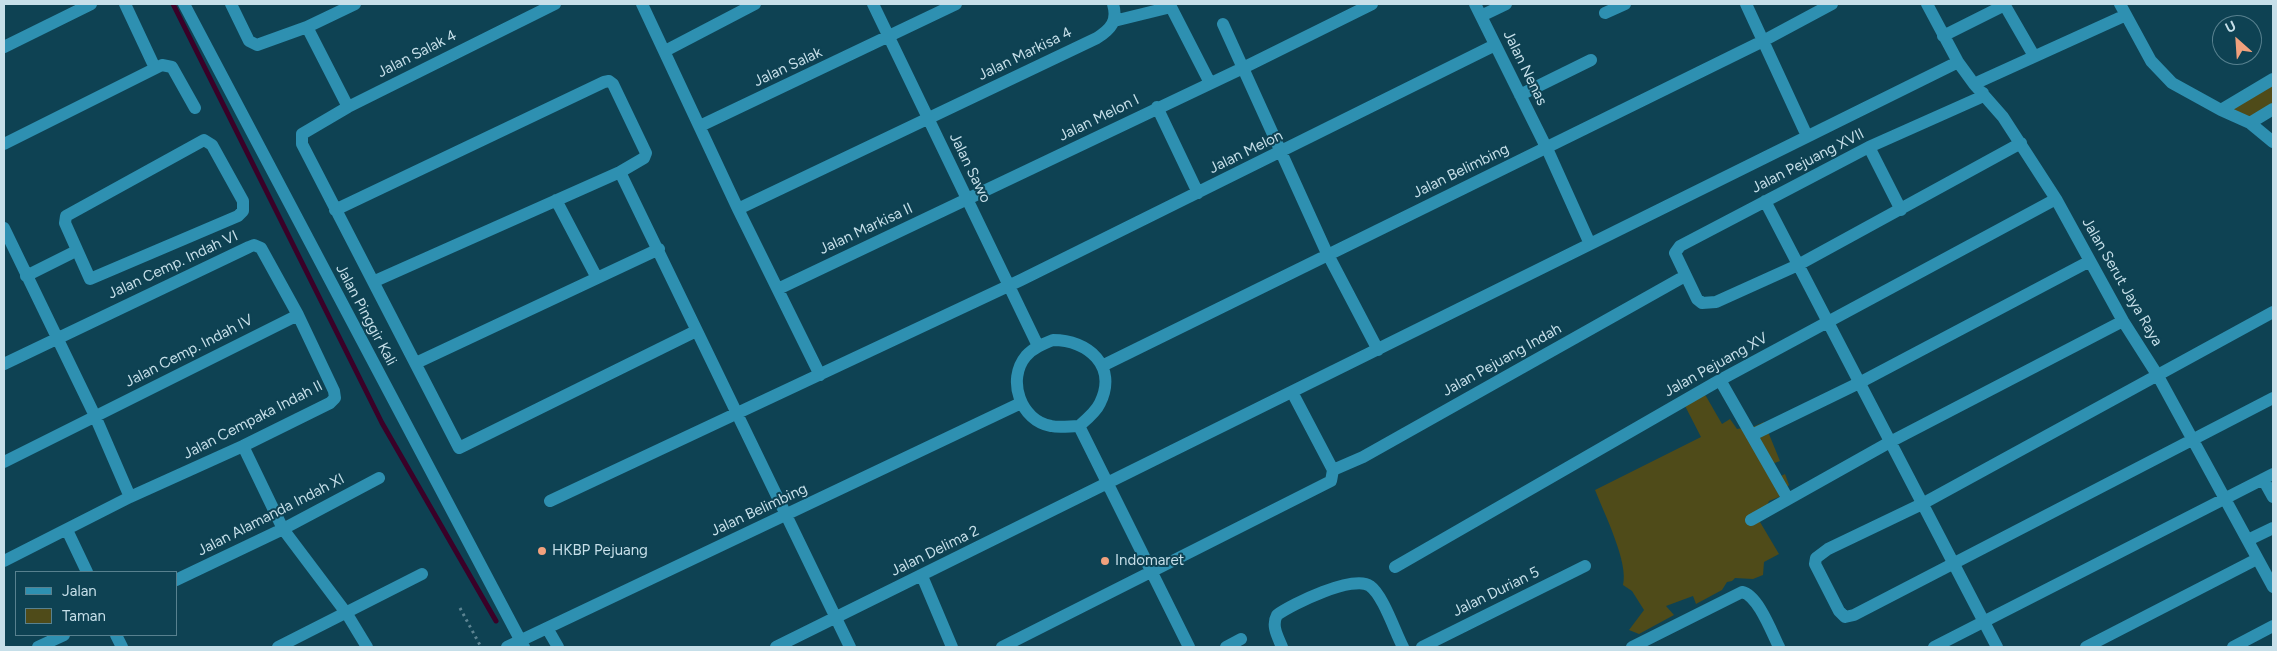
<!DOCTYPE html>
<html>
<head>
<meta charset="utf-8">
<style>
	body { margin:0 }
	#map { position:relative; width:2277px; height:651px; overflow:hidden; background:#0e4253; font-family:Figtree,sans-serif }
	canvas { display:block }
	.frame { position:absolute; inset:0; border:5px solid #c6dfe9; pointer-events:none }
	.legend { position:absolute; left:15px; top:571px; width:162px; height:65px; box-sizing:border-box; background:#0e4253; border:1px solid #58818f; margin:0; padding:6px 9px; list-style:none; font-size:15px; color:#c6dfe9 }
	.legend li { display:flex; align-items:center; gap:10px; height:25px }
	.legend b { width:25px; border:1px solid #58818f }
	.north { position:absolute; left:2212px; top:15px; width:50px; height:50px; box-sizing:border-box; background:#0e4253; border:1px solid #58818f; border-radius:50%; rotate:334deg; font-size:14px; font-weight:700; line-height:20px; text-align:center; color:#c6dfe9 }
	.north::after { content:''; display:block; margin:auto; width:18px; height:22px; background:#f1a17d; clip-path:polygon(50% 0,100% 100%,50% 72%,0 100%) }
</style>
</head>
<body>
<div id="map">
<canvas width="2277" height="651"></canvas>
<div class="frame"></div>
<ul class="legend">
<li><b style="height:6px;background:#2e90b1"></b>Jalan</li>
<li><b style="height:14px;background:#4f4b19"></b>Taman</li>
</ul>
<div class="north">U</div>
</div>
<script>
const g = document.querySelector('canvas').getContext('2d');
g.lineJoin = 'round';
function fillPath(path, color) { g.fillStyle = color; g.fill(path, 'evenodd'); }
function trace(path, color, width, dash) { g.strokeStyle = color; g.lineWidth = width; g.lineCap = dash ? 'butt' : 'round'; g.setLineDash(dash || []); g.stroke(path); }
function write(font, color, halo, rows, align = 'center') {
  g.font = font + ' Figtree,sans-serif'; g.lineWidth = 4; g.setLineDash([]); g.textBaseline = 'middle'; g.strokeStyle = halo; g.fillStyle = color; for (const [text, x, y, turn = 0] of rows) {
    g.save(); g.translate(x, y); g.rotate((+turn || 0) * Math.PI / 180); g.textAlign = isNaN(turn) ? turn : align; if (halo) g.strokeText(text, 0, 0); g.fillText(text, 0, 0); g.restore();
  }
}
fillPath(new Path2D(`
	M2273 79V109L2250 123 2221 110Z
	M1703 391 1722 424 1730 419 1737 429 1755 426 1764 422 1780 461 1769 465 1777 478 1785 474 1789 485 1779 497 1769 501 1760 522 1779 554 1764 562 1763 575 1753 579 1735 578 1732 581 1727 582 1722 590 1696 604 1693 596 1666 606 1674 615 1639 634 1629 630 1644 610 1632 591 1623 585C1629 563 1604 513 1595 490L1701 437 1683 402Z`), '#4f4b19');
trace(new Path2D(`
	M173 4 382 423 496 621`), '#3a0128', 5);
trace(new Path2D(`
	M460 608 481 647`), '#5c8492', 3, [2.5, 4]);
trace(new Path2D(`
	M125 4 155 68
	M184 4 524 647
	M231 4 249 41 257 45 307 27 355 4
	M555 4 348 107 302 134V144L459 448 696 331
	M642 4 738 209 820 375
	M873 4 1038 346
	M1475 4 1549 153 1590 244
	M1746 4 1807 136
	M1927 4 1958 62 1974 84 2003 117 2056 199 2123 321 2158 376 2273 587
	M2004 4 2034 56
	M2120 4 2151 61 2172 83 2221 110 2250 123 2273 142
	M1605 13 1625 4
	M1481 16 1506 4
	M1114 21 1171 7 1210 83
	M1223 24 1325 249 1378 350
	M307 27 348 107
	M1943 36 2005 5
	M4 47 91 4
	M665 51 755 4
	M1974 84 2126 15
	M1983 93 1979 98 1869 147 1680 246 1675 253 1697 299 1702 303 1716 302 1798 265 2021 143
	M1520 95 1591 60
	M1157 107 1198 193
	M2221 110 2273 79
	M2250 123 2273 109
	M700 126 956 4
	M204 140 212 145 243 201V211L238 216 90 279 65 223 66 216Z
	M4 144 162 65 172 67 195 108
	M1869 147 1901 210
	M620 172 850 647
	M556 200 597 278
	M1765 201 1997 647
	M738 209 1097 38C1111 29 1118 21 1113 4
	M335 210 604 82 609 81 613 84 646 153 644 158 620 172 375 281
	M4 228 95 416 130 497 4 561
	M26 276 76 251
	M778 289 1245 67 1372 4
	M2273 312 1922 504 1828 549 1816 558 1815 564 1839 611 1845 617 1854 615 2273 398
	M1053 340C1088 340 1118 366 1100 403 1096 412 1086 420 1079 426 1070 426 1060 428 1051 426 1021 421 1006 380 1026 356 1033 348 1043 344 1053 340Z
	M416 363 659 249
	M4 364 249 247 254 245 261 248 298 315 334 391 335 398 330 403 243 446 130 497
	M1102 366 1763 41 1832 4
	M1720 380 1788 499
	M1079 426 1189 647
	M1752 435 1859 383 2090 261
	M243 446 283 529 347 614 367 647
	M4 462 298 315
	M1333 470 1363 457 1685 276
	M2263 479 2273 497
	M550 501 1021 280 1495 45
	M1751 520 1890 442 2123 321
	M67 530 87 572
	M2248 540 2273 528
	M1395 567 1720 380 2056 199
	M922 576 952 647
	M176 580 283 529 379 478
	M547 628 558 647
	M116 635 122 647
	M38 647 64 635
	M278 647 422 574
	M507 647 1021 403
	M776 647 1958 62
	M1002 647 1331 481 1333 470 1292 392
	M1226 647 1241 639
	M1282 647C1278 637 1271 626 1277 615 1292 604 1354 574 1370 586 1383 595 1395 632 1403 647
	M1422 647 1585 566
	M1632 647 1742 592C1758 595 1772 633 1779 647
	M1934 647 2273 474
	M2086 647 2257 559
	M2233 647 2273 626`), '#2e90b1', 12);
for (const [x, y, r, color] of [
	[542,551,5,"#f1a17d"],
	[1105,561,5,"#f1a17d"]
]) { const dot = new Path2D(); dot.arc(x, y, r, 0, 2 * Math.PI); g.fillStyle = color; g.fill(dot); trace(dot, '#0e4253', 2); }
write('15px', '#c6dfe9', '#0e4253', [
	["Jalan Salak 4",417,54,-27],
	["Jalan Markisa 4",1025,54,-26],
	["Jalan Salak",788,67,-25],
	["Jalan Nenas",1525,68,64],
	["Jalan Melon I",1099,118,-26],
	["Jalan Melon",1246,152,-26],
	["Jalan Pejuang XVII",1808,161,-27],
	["Jalan Sawo",970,168,64],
	["Jalan Belimbing",1461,171,-26],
	["Jalan Markisa II",866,229,-25],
	["Jalan Cemp. Indah VI",173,265,-25],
	["Jalan Serut Jaya Raya",2122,282,60],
	["Jalan Pinggir Kali",366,315,62],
	["Jalan Cemp. Indah IV",189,351,-27],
	["Jalan Pejuang Indah",1502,360,-29],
	["Jalan Pejuang XV",1716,365,-29],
	["Jalan Cempaka Indah II",253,420,-27],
	["Jalan Belimbing",759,510,-25],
	["Jalan Alamanda Indah XI",271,515,-27],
	["Jalan Delima 2",935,551,-26],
	["Jalan Durian 5",1496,592,-26]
]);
write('15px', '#c6dfe9', '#0e4253', [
	["HKBP Pejuang",552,551],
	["Indomaret",1115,561]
], 'left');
</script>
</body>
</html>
